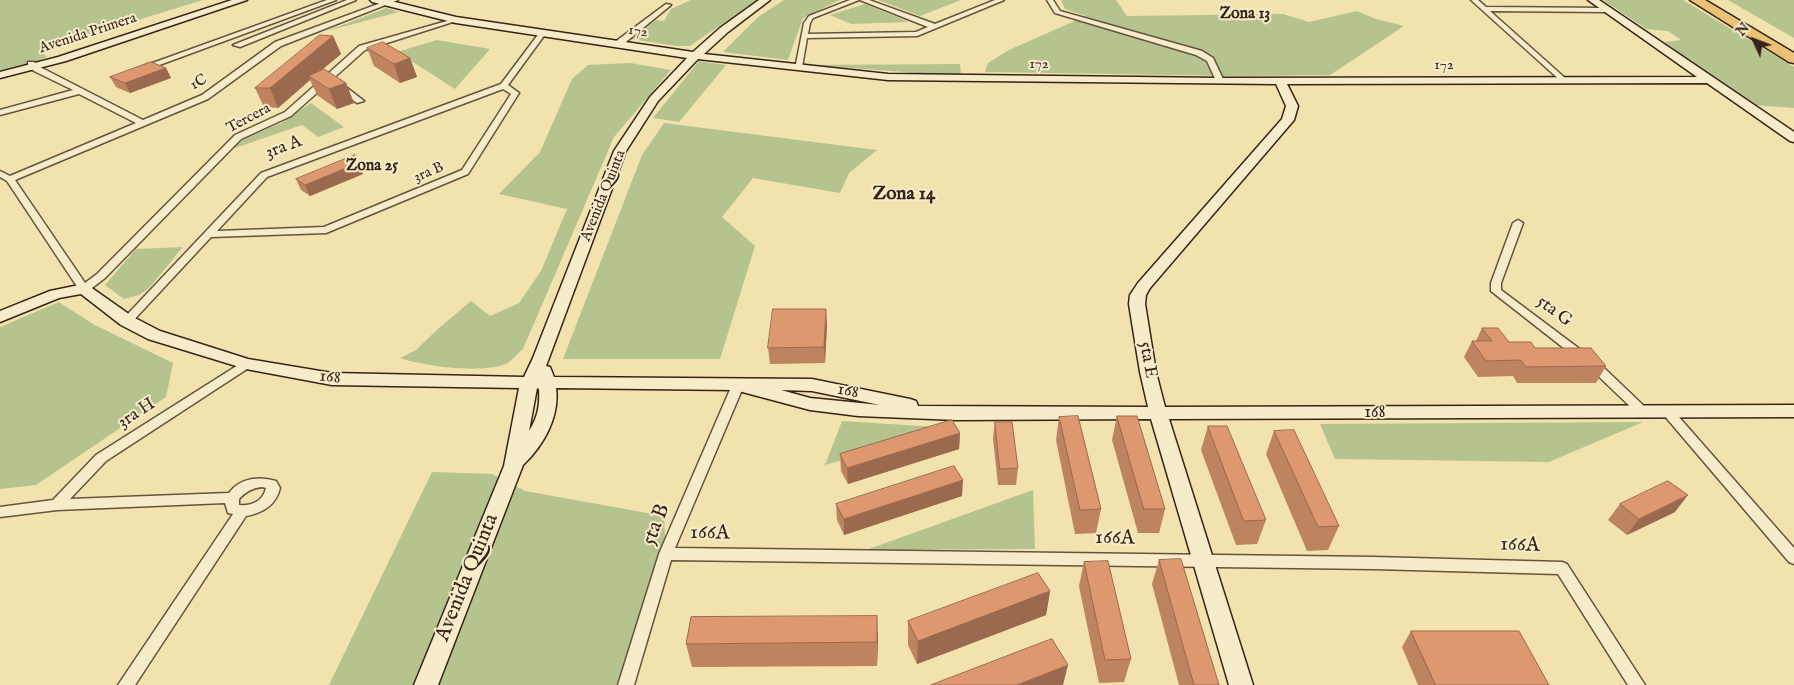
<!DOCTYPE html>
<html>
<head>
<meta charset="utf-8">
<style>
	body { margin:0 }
	#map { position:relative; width:1794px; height:685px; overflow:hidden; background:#f2e2ae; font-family:"IM FELL English",serif }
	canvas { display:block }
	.north { position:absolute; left:1729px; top:15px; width:50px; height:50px; -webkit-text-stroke:4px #f7ecca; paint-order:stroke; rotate:313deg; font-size:14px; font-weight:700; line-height:20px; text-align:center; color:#382319 }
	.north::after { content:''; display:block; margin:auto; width:18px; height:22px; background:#382319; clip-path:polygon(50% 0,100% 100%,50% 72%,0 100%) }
</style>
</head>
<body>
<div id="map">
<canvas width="1794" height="685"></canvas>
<div class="north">N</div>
</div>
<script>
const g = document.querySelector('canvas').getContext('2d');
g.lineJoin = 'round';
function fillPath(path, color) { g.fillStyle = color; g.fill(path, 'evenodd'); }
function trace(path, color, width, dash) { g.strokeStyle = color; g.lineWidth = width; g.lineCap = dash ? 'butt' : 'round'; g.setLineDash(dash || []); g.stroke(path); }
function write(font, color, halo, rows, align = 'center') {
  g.font = font + ' "IM FELL English",serif'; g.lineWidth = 4; g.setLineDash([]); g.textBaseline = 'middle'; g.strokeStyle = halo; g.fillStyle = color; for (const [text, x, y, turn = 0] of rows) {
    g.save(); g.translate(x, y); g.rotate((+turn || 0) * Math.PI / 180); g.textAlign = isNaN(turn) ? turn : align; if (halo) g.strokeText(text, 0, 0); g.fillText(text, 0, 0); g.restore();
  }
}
fillPath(new Path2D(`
	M0 0H203L40 50 47 57 28 65 0 71Z
	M691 0H757L690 46H676L631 39 656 20 664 21 671 9Z
	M784 0H840L803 18 788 60 723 52 758 17Z
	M878 0H961L920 16Z
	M1061 0H1116L1127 16 1283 14 1309 22 1357 11 1376 19 1404 26 1330 75 1236 76 985 72 988 63 1009 50 1086 16 1065 9Z
	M1603 0H1683L1794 67V108L1752 105 1664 42 1681 40 1668 31 1646 29Z
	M1728 0H1794V38Z
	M865 4 909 22 851 24 830 15Z
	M386 8 399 12 327 31 384 9Z
	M437 40 490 49 455 89 397 52Z
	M699 61 726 65 679 122 653 118Z
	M630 63 671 70 614 137 523 349C517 354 511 362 505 364 481 374 423 366 400 358L416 350 439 328 471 301 490 316 519 303 541 271 567 209 499 194 540 152 572 79 588 65Z
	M960 64 961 76 807 65Z
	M311 103 344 127 318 137 302 125 232 149 245 138 281 123Z
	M664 123 877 150 849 173 840 193 753 178 722 217 755 246 720 359H563L642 155Z
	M183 247 149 288 139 295 124 299 105 285 136 249Z
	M59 302 93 324 173 363 166 397 36 485 0 489V327Z
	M842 421 954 428 825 465Z
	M1643 422 1549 462 1335 459 1320 424Z
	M432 472 492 474 525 491 664 516 666 554 626 685H329Z
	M1033 490 1035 549 866 550Z`), '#b5c48f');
const street = new Path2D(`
	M327 0H336L143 71 136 69Z
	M347 0H356L240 47 233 45Z
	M389 0H398L281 46 208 99 15 180 85 283 97 274 235 135 285 112 359 46 454 19 459 20 365 50 291 116 241 139 105 278 88 291H80L7 181 0 177V171L10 176 136 123 79 94 0 115V110L73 90 34 71 28 66V62H34L40 67 143 120 202 95 275 42Z
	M850 0H859L813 18 810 23 808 34 916 32 928 27 860 0H869L935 24 995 0H1004L917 36 807 38 802 67 795 69 804 23 809 16Z
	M1047 0H1053L1060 11 1202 51 1213 58 1224 81 1217 83 1207 61 1196 55 1055 13Z
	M1471 0H1478L1486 7 1608 8 1611 10 1608 12 1490 11 1565 78 1566 80 1562 82Z
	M666 4 671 5 621 46H615V42Z
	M540 32 546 33 508 85 519 93 468 174 326 233 211 237 131 323H123L122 321 123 319 261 173 501 84ZM503 89 511 94 462 170 324 227 217 231 267 177Z
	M336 84H342L364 101 357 103 336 88Z
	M1518 220 1523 223 1501 283V290L1601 365 1646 408 1648 411 1646 414H1638L1593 371 1491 291V283L1513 223Z
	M246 360 252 364 250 367 106 461 70 499 229 493C240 478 259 476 276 481L280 488C276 505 263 513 246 516L135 685H118L233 514 228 513 225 503 57 510 0 517V507L53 500 96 455ZM262 487 266 488C263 502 251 506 239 505V499C245 492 252 488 262 487Z
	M738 381 744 385 675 548 1374 557 1562 562 1567 564 1645 685H1628L1558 574 1374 569 671 560 634 685H618L659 554 732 385Z
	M1667 407 1671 408 1794 548V564L1789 562 1663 414 1661 411 1663 408Z`);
const secondary = new Path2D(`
	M232 0H247L66 61 0 78V72L58 57Z
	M370 0H387L456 17 693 52 720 28 759 0H770L728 32 704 54 888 74 1220 78 1697 77 1588 0H1599L1794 132V142L1790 141 1707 83 1287 84 1298 106 1294 120 1150 288 1146 295 1145 304 1156 372 1165 407 1794 405V417L1169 419 1253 685H1229L1151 419 957 420 858 416 810 410 735 390 556 388C560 417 543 446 523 465L438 685H414L504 466 519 388 332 385 246 369 148 339 121 325 81 294 59 298 0 322V311L50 291 84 284 89 286 133 317 160 331 248 359 332 373 524 377 533 358 614 151 650 97 687 58 456 23 372 2ZM698 59 888 80 1276 84 1286 106 1282 119 1138 283 1130 295 1129 304 1140 372 1148 407 918 406 916 401 910 399 812 379 554 377 550 367 546 366 626 151 658 101ZM537 388 539 389C540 405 538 417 529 431ZM781 390 812 391 880 405 810 398Z`);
const highway = new Path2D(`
	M1690 0H1705L1794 53V63L1789 62Z`);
trace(street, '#66533e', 3);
trace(secondary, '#382319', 3);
trace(highway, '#382319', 3);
fillPath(street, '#f7ecca');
fillPath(secondary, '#f7ecca');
fillPath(highway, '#e9c177');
fillPath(new Path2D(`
	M333 36 341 54 323 69 346 83 354 103 337 109 317 95 310 80 278 108 264 107 255 88Z
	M367 48 410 58 417 77 400 83 374 66Z
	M166 68 171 78 130 93 116 87 110 77Z
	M363 174 310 196 301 190 296 179Z
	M827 324 825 363 770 364 768 348Z
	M1482 328 1509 342 1535 348 1606 366 1596 383H1517L1513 376 1478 377 1464 357 1472 341H1476Z
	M1117 416 1165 509 1159 533H1138L1112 440Z
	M1059 417 1101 509 1096 533 1075 534 1056 440Z
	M995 422 1018 468 1016 485H998L993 438Z
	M1208 426 1266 520 1257 544 1236 545 1201 450Z
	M1274 431 1339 526 1328 550 1307 551 1266 454Z
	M960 433 959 449 848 484 841 471 840 454Z
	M962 496 844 535 837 520 836 504Z
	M1620 504 1675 512 1627 535 1608 520Z
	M1159 560 1219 685H1179L1152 584Z
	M1084 562 1131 659 1124 682 1099 683 1079 586Z
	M1050 591 1046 615 917 664 908 645V621Z
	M1411 631 1549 685H1418L1402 647Z
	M878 639 877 666 692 667 686 644Z`), '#be835f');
fillPath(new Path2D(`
	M333 36 341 54 312 78 309 76 310 80 278 108 270 88Z
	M410 58 417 77 400 83 394 64Z
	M166 68 171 78 130 93 125 83Z
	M346 83 354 103 337 109 329 89Z
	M358 163 363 174 310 196 305 185Z
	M826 309 827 324 825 363 824 347Z
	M960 433 959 449 848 484 847 468Z
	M963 480 962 496 844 535V519Z
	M1688 495 1675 512 1627 535 1639 519Z
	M1050 591 1046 615 917 664 918 641Z
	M877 616 878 639 877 666Z
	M1068 665 1063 685H1017Z`), '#9b6a4e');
const building = new Path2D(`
	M320 35 333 36 270 88H255Z
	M383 42 410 58 394 64 367 48Z
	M151 62 166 68 125 83 110 77Z
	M324 69 346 83 329 89 309 76Z
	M355 155 358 163 305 185 296 179Z
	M773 309H826L824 347 768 348Z
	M1482 328H1498L1509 342H1531L1535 348H1591L1606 366 1526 367 1521 360 1486 361 1472 341H1492Z
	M1078 416 1101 509 1080 510 1059 417Z
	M1117 416H1137L1165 509H1144Z
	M952 420 960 433 847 468 840 454Z
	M995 422H1012L1018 468 1000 469Z
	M1208 426H1227L1266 520 1244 521Z
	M1294 430 1339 526 1318 527 1274 431Z
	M954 466 963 480 844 519 836 504Z
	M1668 481 1688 495 1639 519 1620 504Z
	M1181 559 1219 685H1194L1159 560Z
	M1108 561 1131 659 1105 660 1084 562Z
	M1038 573 1050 591 918 641 908 621Z
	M877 616V642L686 644 691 617Z
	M1411 631H1519L1549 685H1436Z
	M1052 639 1068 665 1017 685H931Z`);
fillPath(building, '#dd986f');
trace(building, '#9b6a4e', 1);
write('15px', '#382319', '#f7ecca', [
	["172",638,32,8],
	["Avenida Primera",88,34,-18],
	["172",1039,65,1],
	["172",1444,66],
	["1C",199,83,-29],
	["Tercera",249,119,-28],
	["3ra B",429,173,-23],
	["Avenida Quinta",604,196,-68]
]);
write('bold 16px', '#382319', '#f7ecca', [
	["Zona 13",1245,15],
	["Zona 25",372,167]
]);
write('18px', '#382319', '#f7ecca', [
	["3ra A",284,148,-20],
	["5ta G",1554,312,37],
	["5ta E",1147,360,80],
	["168",330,378,6],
	["168",848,392,11],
	["168",1375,413],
	["3ra H",137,414,-33]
]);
write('bold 19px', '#382319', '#f7ecca', [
	["Zona 14",904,195]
]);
write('21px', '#382319', '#f7ecca', [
	["5ta B",657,525,-68],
	["166A",710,534,1],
	["166A",1115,539,1],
	["166A",1520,546,2],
	["Avenida Quinta",468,578,-68]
]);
</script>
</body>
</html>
